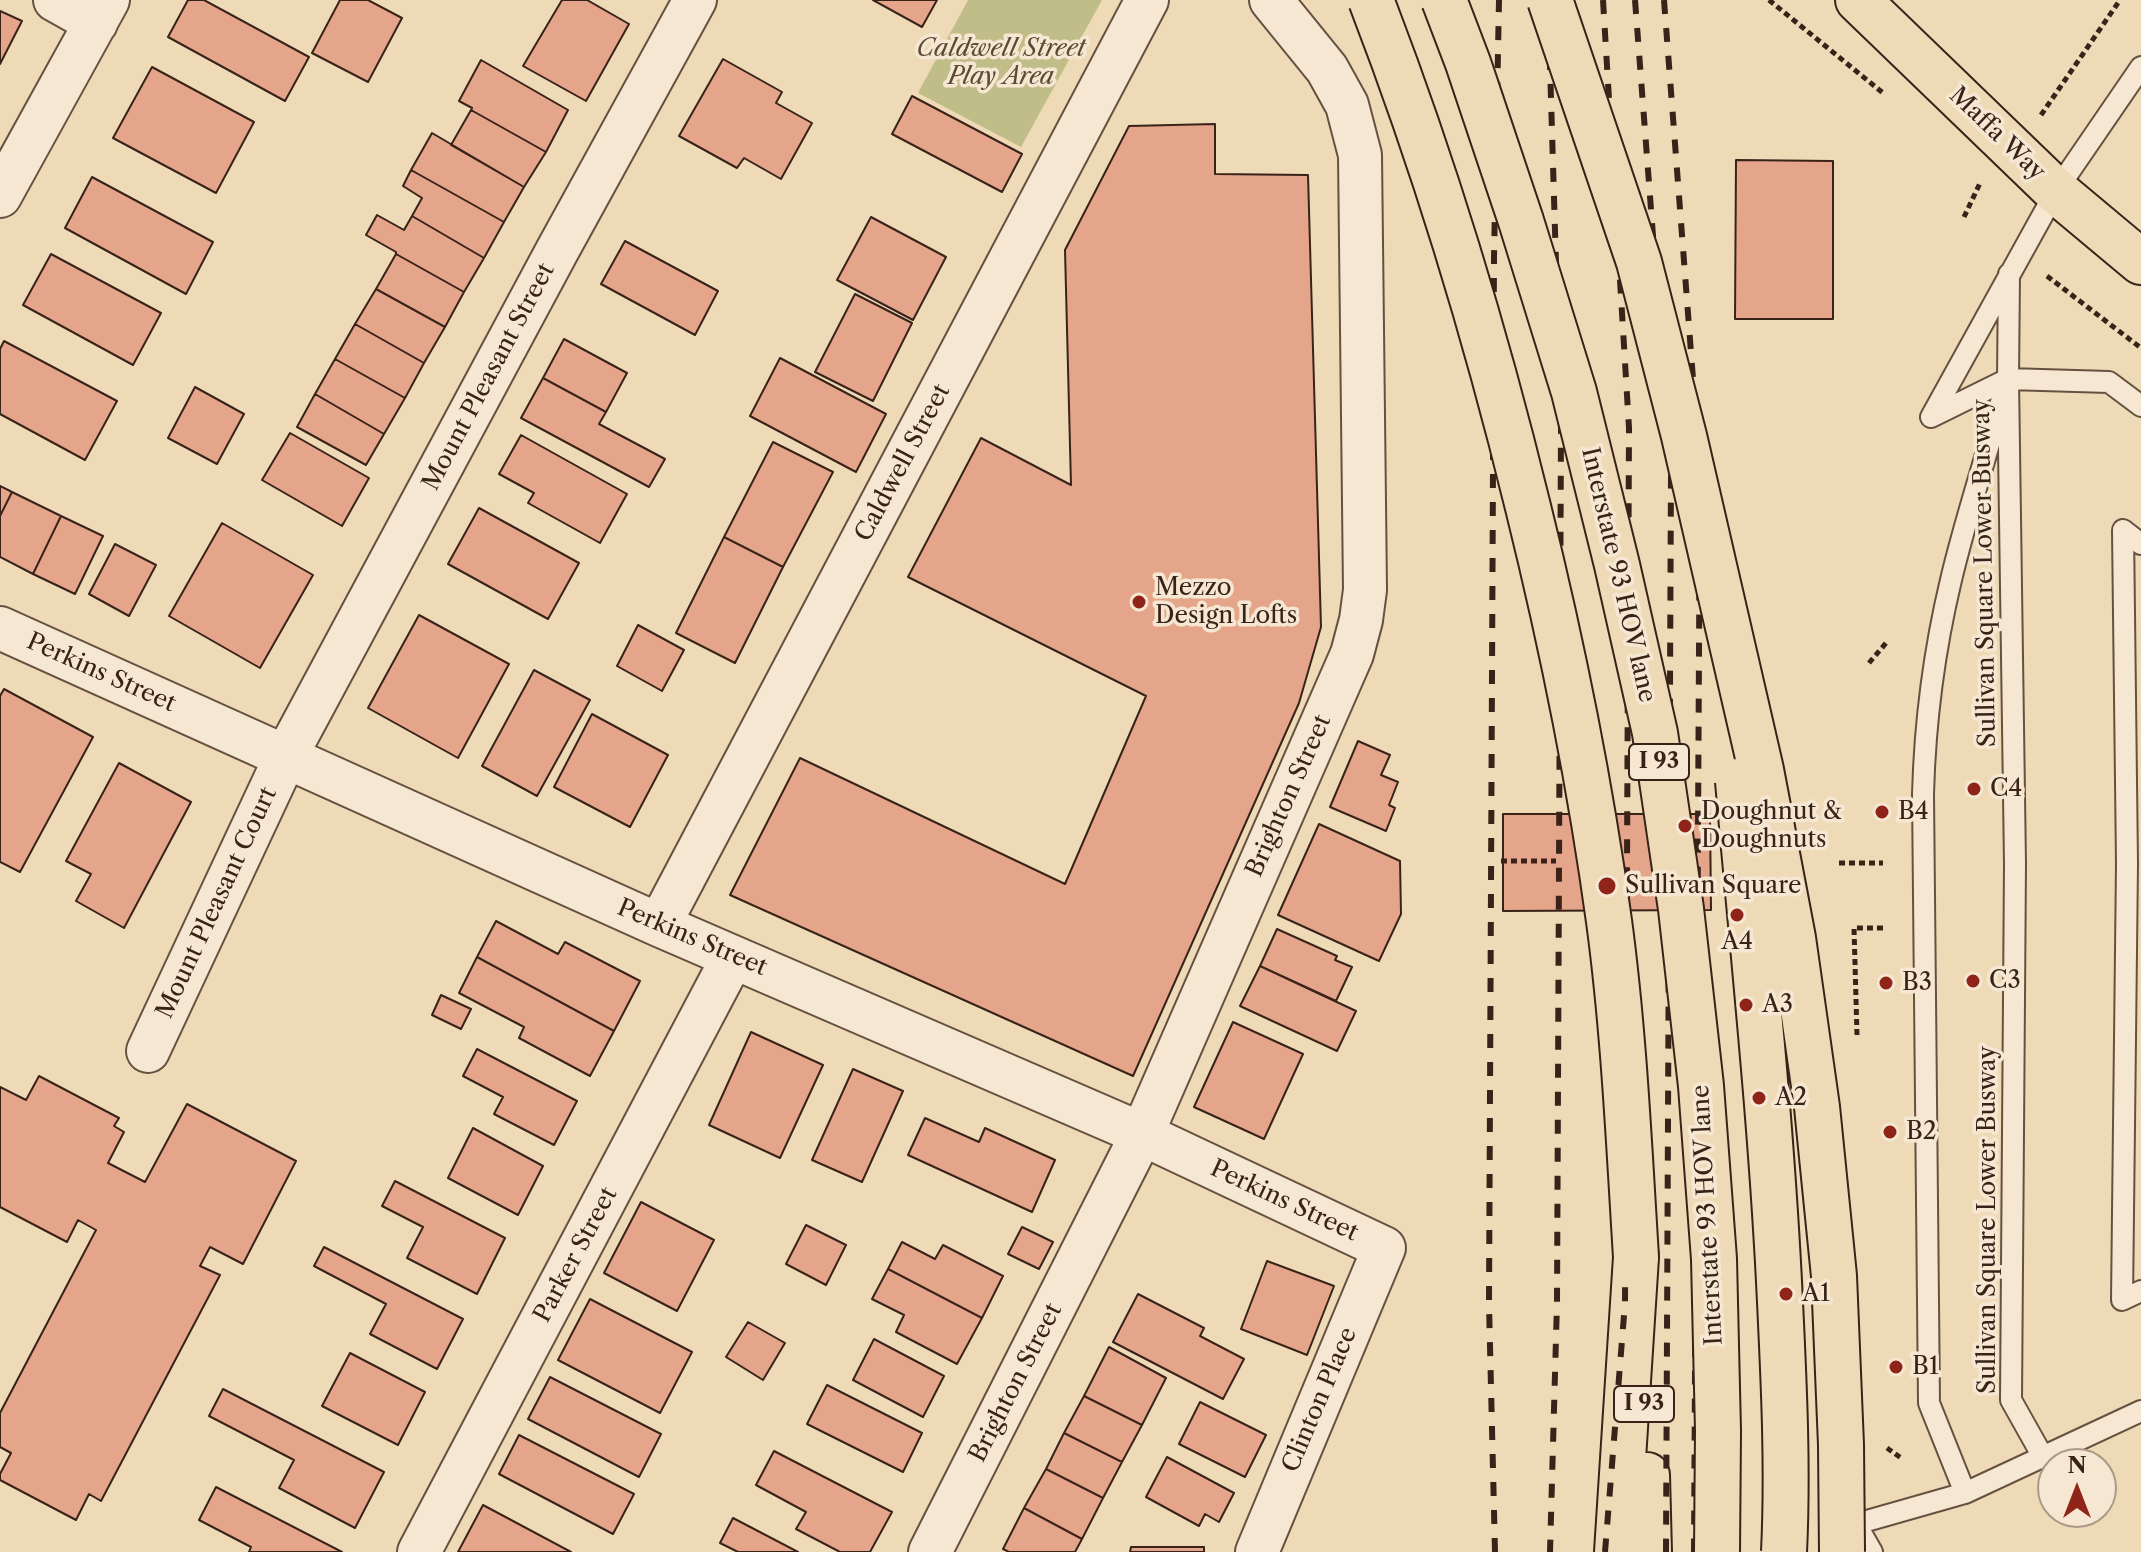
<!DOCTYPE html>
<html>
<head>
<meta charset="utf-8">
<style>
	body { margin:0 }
	#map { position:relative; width:2141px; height:1552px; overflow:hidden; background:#efdab8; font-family:"Libre Caslon Text",serif }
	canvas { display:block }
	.north { position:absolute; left:2037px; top:1448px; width:80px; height:80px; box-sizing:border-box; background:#f5e7d1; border:2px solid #aa9987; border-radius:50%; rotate:0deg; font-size:22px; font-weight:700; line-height:32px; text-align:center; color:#392319 }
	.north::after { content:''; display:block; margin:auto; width:28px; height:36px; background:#8f2418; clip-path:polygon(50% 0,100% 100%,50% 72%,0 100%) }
</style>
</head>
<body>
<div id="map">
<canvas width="2141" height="1552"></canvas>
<div class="north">N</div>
</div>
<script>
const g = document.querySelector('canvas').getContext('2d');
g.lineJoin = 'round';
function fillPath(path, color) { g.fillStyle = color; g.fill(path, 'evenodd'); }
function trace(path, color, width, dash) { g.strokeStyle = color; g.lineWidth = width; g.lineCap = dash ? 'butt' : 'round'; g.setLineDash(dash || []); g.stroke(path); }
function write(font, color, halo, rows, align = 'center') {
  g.font = font + ' "Libre Caslon Text",serif'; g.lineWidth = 7; g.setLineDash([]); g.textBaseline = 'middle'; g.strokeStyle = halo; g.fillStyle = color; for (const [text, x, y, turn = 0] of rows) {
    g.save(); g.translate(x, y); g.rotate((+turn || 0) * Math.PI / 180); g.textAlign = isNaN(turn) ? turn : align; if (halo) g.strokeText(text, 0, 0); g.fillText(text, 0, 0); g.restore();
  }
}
fillPath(new Path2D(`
	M968 0H1102L1021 147 918 93Z`), '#c1bd89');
const building = new Path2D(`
	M188 0H204L309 57 285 101 168 37Z
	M340 0H368L402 18 368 82 312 53Z
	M562 0H587L629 24 586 101 523 66Z
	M873 0H937L922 27Z
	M0 11 22 21 0 64Z
	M723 59 782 92 776 103 812 123 781 179 744 158 737 168 679 136Z
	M481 60 568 110 546 152 471 110 472 108 459 101Z
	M152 67 254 122 216 193 113 138Z
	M912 96 1022 154 1002 192 892 134Z
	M471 110 546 152 524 187 451 145Z
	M1215 124V174L1308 175 1321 627 1299 703 1133 1076 730 895 800 758 1065 884 1146 696 908 577 981 438 1071 485 1065 250 1129 126Z
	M432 133 524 187 504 222 411 170Z
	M1736 160 1833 161V319H1735Z
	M411 170 504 222 484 258 412 216 422 198 403 186Z
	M92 177 213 242 186 294 65 228Z
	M377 215 404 230 412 216 484 258 464 292 396 254V252L366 235Z
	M871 217 946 257 913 320 837 280Z
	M625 241 718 291 695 335 601 284Z
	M51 254 161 313 133 365 23 305Z
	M396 254 464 292 445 327 376 289Z
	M376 289 445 327 424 363 355 324Z
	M855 294 912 323 873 401 815 372Z
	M355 324 424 363 405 398 335 359Z
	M564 339 627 373 606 412 543 378Z
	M4 341 117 401 85 460 0 414V349Z
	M780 358 886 414 856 472 750 416Z
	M335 359 405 398 384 434 315 394Z
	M543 378 606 412 599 424 665 459 649 487 521 418Z
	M195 387 244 414 217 464 168 438Z
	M315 394 384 434 366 465 297 427Z
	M290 433 369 478 342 526 262 480Z
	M521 435 627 494 600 543 528 503 534 493 499 474Z
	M773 442 833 472 783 567 724 537Z
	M0 486 12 492 0 516Z
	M12 492 61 516 33 574 0 557V516Z
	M479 508 579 563 548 619 448 564Z
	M61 516 103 536 75 594 33 574Z
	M222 523 313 575 260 668 169 616Z
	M724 537 783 567 735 663 676 633Z
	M115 544 156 565 129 616 89 594Z
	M419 615 509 664 458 758 368 708Z
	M638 625 684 650 662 691 617 666Z
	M534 670 590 700 537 796 482 766Z
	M4 689 93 737 20 872 0 862V696Z
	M592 714 668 755 630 827 554 787Z
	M1358 741 1390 755 1381 775 1398 782 1389 805 1395 808 1386 831 1330 807Z
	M119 763 191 802 124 928 76 901 91 874 66 861Z
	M1503 814H1710L1711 910 1503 911Z
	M1319 824 1400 861 1401 914 1379 961 1278 915Z
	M496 921 558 954 565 942 640 981 614 1031 477 957Z
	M1277 929 1337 956 1335 960 1352 967 1336 1001 1260 966Z
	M477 957 614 1031 590 1076 519 1038 524 1027 459 993Z
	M1260 966 1356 1011 1337 1051 1240 1006Z
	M441 995 471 1009 461 1029 432 1015Z
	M1233 1022 1303 1054 1264 1139 1194 1107Z
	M751 1032 823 1065 780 1158 709 1125Z
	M477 1049 577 1101 554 1145 494 1114 503 1097 463 1076Z
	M853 1069 903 1091 862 1182 812 1160Z
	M39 1076 119 1118 114 1126 124 1132 108 1163 145 1182 187 1104 296 1161 243 1264 210 1247 200 1266 220 1275 101 1501 89 1494 76 1520 0 1480V1474L11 1453 0 1447V1413L96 1230 78 1220 67 1242 0 1207V1087L26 1100Z
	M925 1118 979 1142 985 1128 1055 1160 1032 1212 908 1155Z
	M473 1128 543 1166 518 1215 448 1178Z
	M395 1181 505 1238 477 1294 407 1258 423 1227 382 1206Z
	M641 1202 714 1240 677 1311 604 1273Z
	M806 1225 846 1245 826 1285 786 1264Z
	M1022 1227 1053 1242 1039 1269 1008 1254Z
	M902 1242 935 1259 943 1245 1003 1276 982 1318 888 1269Z
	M324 1247 463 1319 437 1369 370 1334 386 1304 314 1266Z
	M1267 1261 1334 1286 1307 1355 1241 1329Z
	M888 1269 982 1318 957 1364 896 1332 904 1315 872 1299Z
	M1138 1294 1204 1328 1200 1336 1244 1359 1223 1399 1113 1342Z
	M590 1299 692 1352 660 1413 558 1360Z
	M748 1322 785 1343 763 1380 726 1357Z
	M874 1339 944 1376 923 1417 853 1380Z
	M1109 1347 1166 1378 1142 1425 1084 1396Z
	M350 1353 425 1392 398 1445 322 1406Z
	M550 1377 661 1434 639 1477 528 1419Z
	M827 1385 922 1433 903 1472 807 1424Z
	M223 1389 384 1472 355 1528 279 1488 294 1460 209 1416Z
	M1084 1396 1142 1425 1122 1462 1064 1433Z
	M1200 1402 1266 1435 1245 1477 1179 1444Z
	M1064 1433 1122 1462 1103 1498 1046 1469Z
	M519 1435 634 1494 613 1534 499 1474Z
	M774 1451 892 1512 870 1552H840L796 1529 806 1512 756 1485Z
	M1167 1457 1234 1493 1219 1522 1205 1514 1199 1526 1146 1497Z
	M1046 1469 1103 1498 1082 1539 1024 1508Z
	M216 1487 342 1552H249L251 1547 199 1520Z
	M483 1505 571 1552H458Z
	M1024 1508 1082 1539 1075 1552H1009L1003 1549Z
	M733 1518 798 1552H738L720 1543Z
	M1131 1547H1204V1552H1130Z`);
fillPath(building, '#e4a58b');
trace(building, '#392319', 2);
const lane = new Path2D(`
	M2009 274 2008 379 2015 864 2011 1400 2043 1457
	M1931 417 2056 191 2141 67
	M1931 417 2008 379 2109 382 2141 406
	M2141 544 2123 530 2127 864 2122 1300 2141 1291
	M1965 1493 1929 1403 1923 794C1925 721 1934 651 1951 580 1965 520 1985 461 2001 402
	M1872 1552 1856 1524 1965 1493 2141 1411`);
const street = new Path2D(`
	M55 0 96 23
	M0 196 108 0
	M0 628 659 925 1142 1134 1384 1248 1257 1552
	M659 925 1147 0
	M148 1051 286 756 557 251 695 0
	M419 1552 733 957
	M930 1552 1142 1134 1352 654 1361 620 1365 590 1360 155 1347 105 1327 69 1271 0`);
const primary = new Path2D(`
	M1858 0 2056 191 2141 262`);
const highway = new Path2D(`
	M1647 1475 1649 1552
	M1617 1552 1636 1257`);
trace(lane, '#665141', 24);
trace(street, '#665141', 46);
trace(primary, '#392319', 48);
trace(highway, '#392319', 48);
trace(new Path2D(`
	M1769 0 1883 93
	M2041 115 2120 0
	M1964 217 1981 181
	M2047 276 2141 348
	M1869 663 1886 643
	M1501 861H1556
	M1839 863H1883
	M1857 1035 1854 928H1885
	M1887 1448 1901 1458`), '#392319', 5, [6, 4]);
trace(lane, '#f5e7d1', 20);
trace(street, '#f5e7d1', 42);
trace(primary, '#efdab8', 44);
trace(highway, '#efdab8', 44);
trace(new Path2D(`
	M1548 0 1561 428 1557 1303 1550 1552
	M1603 0 1629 428 1625 1303 1605 1552
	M1635 0 1671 471 1666 1552
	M1664 0 1700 470 1694 1552
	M1495 1552 1489 1304 1494 258 1499 0`), '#392319', 6, [14, 14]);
const highwayBridge = new Path2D(`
	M1371 0C1435 166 1486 335 1528 507 1562 644 1590 782 1609 921 1624 1032 1629 1145 1636 1257
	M1444 0 1468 63 1521 221 1574 392 1617 565 1655 733 1681 909 1701 1086 1714 1259 1718 1431 1717 1552
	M1550 0 1639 262 1684 436 1761 770 1793 938 1817 1107 1834 1276 1841 1445 1842 1552
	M1738 781C1753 954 1772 1128 1780 1302 1784 1385 1788 1469 1784 1552`);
trace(highwayBridge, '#392319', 48, []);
trace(highwayBridge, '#efdab8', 44);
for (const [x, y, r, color] of [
	[1139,602,8,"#8f2418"],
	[1974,789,8,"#8f2418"],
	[1882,812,8,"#8f2418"],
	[1685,826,8,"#8f2418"],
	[1607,886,10,"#8f2418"],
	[1737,915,8,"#8f2418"],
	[1973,981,8,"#8f2418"],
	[1886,983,8,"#8f2418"],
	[1746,1005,8,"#8f2418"],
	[1759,1098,8,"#8f2418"],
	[1890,1132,8,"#8f2418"],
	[1786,1294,8,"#8f2418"],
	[1896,1367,8,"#8f2418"]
]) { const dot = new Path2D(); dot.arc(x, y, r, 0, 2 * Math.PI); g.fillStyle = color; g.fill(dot); trace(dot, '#f5e7d1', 3); }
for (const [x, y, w] of [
	[1659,762,60],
	[1644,1404,60]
]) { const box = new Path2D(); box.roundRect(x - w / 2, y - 18, w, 36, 6); g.fillStyle = '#f5e7d1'; g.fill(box); trace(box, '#392319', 2); }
write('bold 22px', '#392319', null, [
	["I 93",1659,762],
	["I 93",1644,1404]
]);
write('italic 24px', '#5b4a35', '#f5e7d1', [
	["Caldwell Street",1001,49],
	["Play Area",1001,77]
]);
write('24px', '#392319', '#f5e7d1', [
	["Maffa Way",1997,134,44],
	["Mount Pleasant Street",489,377,-62],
	["Caldwell Street",903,463,-62],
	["Sullivan Square Lower Busway",1985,573,-91],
	["Interstate 93 HOV lane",1618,575,77],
	["Perkins Street",101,673,24],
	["Brighton Street",1289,796,-66],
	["Mount Pleasant Court",217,903,-65],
	["Perkins Street",692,938,23],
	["Perkins Street",1284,1201,25],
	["Interstate 93 HOV lane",1708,1215,-93],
	["Sullivan Square Lower Busway",1988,1220,-90],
	["Parker Street",576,1255,-62],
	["Brighton Street",1016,1383,-63],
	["Clinton Place",1320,1400,-67]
]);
write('24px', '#392319', '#f5e7d1', [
	["Mezzo",1155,588],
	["Design Lofts",1155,616],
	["C4",1990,789],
	["Doughnut &",1701,812],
	["Doughnuts",1701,840],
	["B4",1898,812],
	["Sullivan Square",1625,886],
	["A4",1737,942,"center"],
	["C3",1989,981],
	["B3",1902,983],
	["A3",1762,1005],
	["A2",1775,1098],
	["B2",1906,1132],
	["A1",1802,1294],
	["B1",1912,1367]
], 'left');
</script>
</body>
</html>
